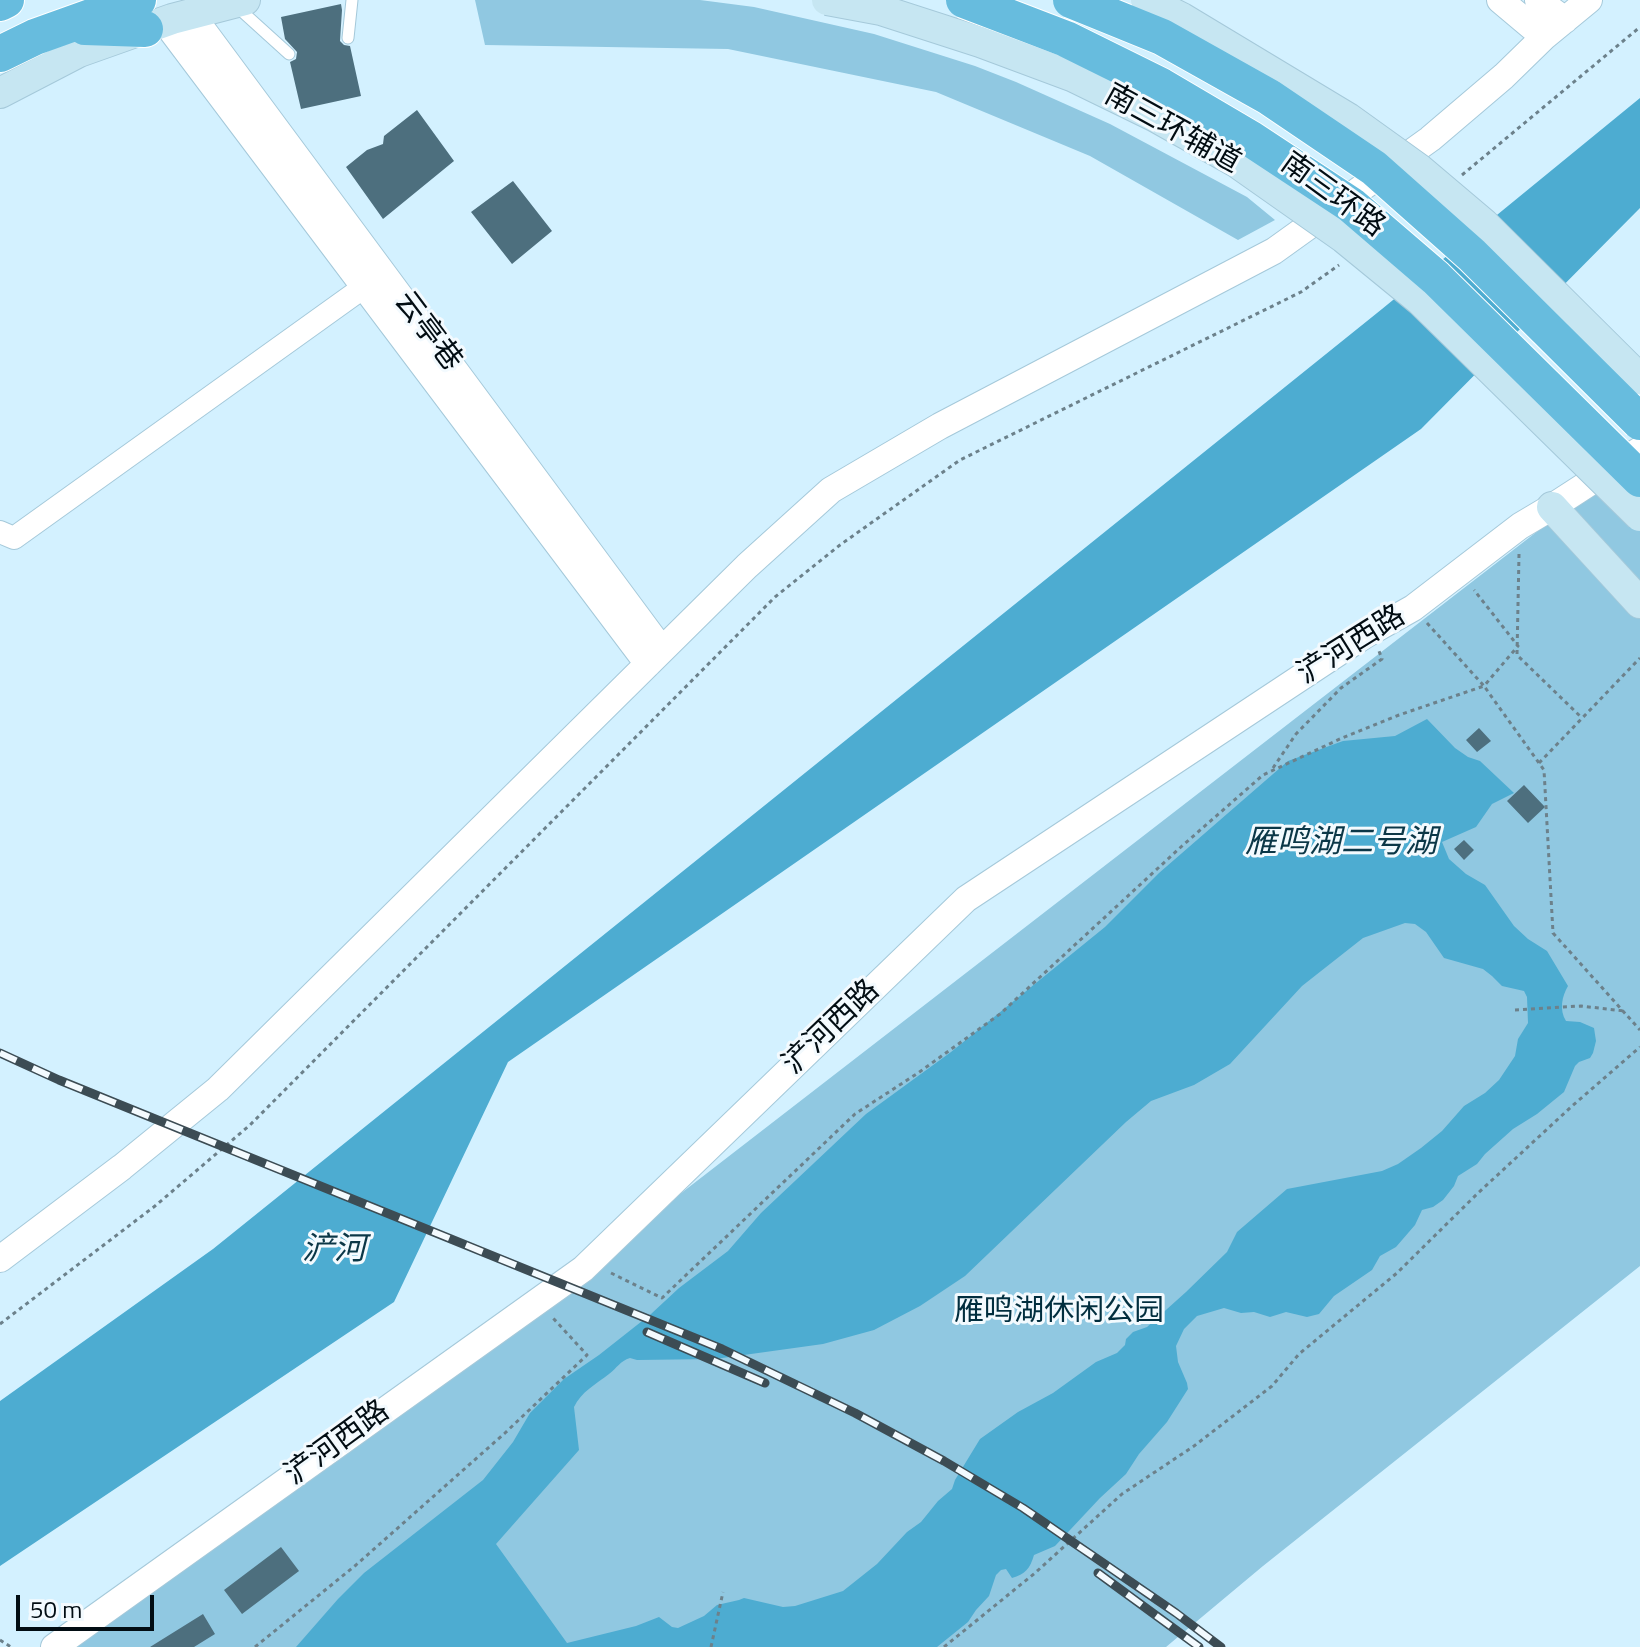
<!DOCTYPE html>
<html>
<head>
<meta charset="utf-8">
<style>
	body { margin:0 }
	#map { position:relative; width:1640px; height:1647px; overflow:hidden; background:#d3f1ff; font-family:"Titillium Web",sans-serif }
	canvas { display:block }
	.scale { position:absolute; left:16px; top:1595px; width:138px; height:36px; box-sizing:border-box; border:4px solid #020d13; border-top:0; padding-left:10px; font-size:24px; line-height:28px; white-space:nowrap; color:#020d13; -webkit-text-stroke:6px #f3fafe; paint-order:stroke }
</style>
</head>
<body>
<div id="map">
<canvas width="1640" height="1647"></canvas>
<div class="scale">50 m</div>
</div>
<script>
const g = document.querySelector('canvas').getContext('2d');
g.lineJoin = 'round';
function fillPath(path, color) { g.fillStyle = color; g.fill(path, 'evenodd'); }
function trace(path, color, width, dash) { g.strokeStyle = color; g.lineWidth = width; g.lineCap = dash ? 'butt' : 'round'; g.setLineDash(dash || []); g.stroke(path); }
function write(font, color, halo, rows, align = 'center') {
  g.font = font + ' "Titillium Web","Noto Sans SC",sans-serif'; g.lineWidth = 6; g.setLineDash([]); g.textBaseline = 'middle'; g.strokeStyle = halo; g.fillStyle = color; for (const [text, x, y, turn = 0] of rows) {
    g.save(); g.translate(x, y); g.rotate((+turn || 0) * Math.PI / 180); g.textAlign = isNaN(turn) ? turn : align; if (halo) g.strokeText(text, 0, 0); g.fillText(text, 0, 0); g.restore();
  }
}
fillPath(new Path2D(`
	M475 0H700L754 7 874 34 975 66 1016 82 1110 124 1247 197 1275 220 1238 240 1090 156 936 92 728 49 485 45Z
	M1640 452V1266L1263 1566 1166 1647H60L583 1269Z`), '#90c8e1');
fillPath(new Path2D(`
	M1640 98V208L1421 429 508 1062 394 1302 0 1566V1401L213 1249 1382 309Z
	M1427 719 1455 748 1468 757 1480 761 1514 793 1492 804 1476 827 1442 842 1449 859 1466 874 1485 885 1514 926 1528 939 1547 951 1568 986C1562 996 1559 1010 1566 1021L1580 1022 1594 1028 1596 1041 1593 1053 1590 1058 1579 1062 1575 1066 1564 1092 1537 1114 1513 1129 1485 1154 1477 1164 1458 1176 1454 1186 1443 1200 1433 1207 1422 1210 1415 1225 1396 1247 1380 1256 1372 1270 1334 1296 1319 1314 1307 1317 1286 1312 1270 1317 1254 1312 1241 1313 1224 1308 1197 1316 1184 1329 1176 1346 1178 1362 1187 1383 1188 1389 1167 1422 1139 1454 1126 1474 1100 1498 1055 1546 1034 1555C1030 1569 1025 1574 1012 1578L1006 1569 1001 1570 996 1575 989 1596 976 1610 968 1622 937 1647H296L338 1599 364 1573 483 1480 513 1442 530 1413 564 1379 599 1355 651 1314 679 1288 728 1251 761 1213 866 1114 951 1052 1105 927 1159 873 1288 761 1343 741 1395 736ZM1405 923 1415 924 1426 932 1444 958 1483 969 1492 976 1502 986 1524 991 1527 997 1528 1023 1518 1039 1515 1056 1499 1080 1485 1093 1464 1106 1442 1131 1421 1148 1398 1164 1382 1171 1287 1189 1237 1232 1227 1252 1186 1292 1147 1327 1133 1332 1126 1339 1125 1345 1117 1353 1096 1362 1053 1393 1018 1412 980 1439 955 1480 952 1489 938 1501 921 1522 907 1532 877 1564 843 1591 795 1606 783 1607 744 1598 739 1600 717 1605 704 1616 678 1628 672 1627 659 1617 636 1626 567 1643 496 1544 579 1450 574 1407C581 1392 596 1384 609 1374 617 1368 620 1361 630 1358L637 1360 715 1359 823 1344 874 1330 920 1306 965 1276 1126 1122 1151 1101 1194 1085 1230 1064 1302 986 1363 938Z`), '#4dacd1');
fillPath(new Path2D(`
	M341 4 342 10 340 41 344 45 350 46 361 96 301 109 290 62 296 59 297 52 285 39 281 17Z
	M417 110 454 161 383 219 346 167 367 150 383 144 384 136Z
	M513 181 552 231 512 264 471 212Z
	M1479 728 1491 741 1477 752 1466 740Z
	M1524 785 1545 807 1528 823 1507 801Z
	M1464 840 1474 850 1464 860 1454 849Z
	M281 1547 299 1571 242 1614 224 1590Z
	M203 1614 215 1634 194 1647H150Z`), '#4d6f7e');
const service = new Path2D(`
	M236 6 289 54
	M348 38 352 0`);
const minor = new Path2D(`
	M0 532 14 538 364 287`);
const tertiary = new Path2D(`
	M1500 0 1544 37
	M1538 0 1565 20
	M191 14 662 650
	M165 22 648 664
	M0 1259 122 1167 218 1089 747 566 831 490 940 426 1274 251 1430 139 1504 76 1544 37 1589 0
	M54 1647 583 1269 966 899 1365 635 1413 608 1520 526 1552 507 1640 450`);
const secondary = new Path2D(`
	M0 93 79 52 172 19 245 0
	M1552 507 1640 603`);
const trunk = new Path2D(`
	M0 3 6 0
	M85 27 145 29
	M0 54 35 37 138 0`);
trace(service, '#a5c9da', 13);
trace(minor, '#a5c9da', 24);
trace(tertiary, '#a5c9da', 28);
trace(secondary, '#a5c9da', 32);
trace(trunk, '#fff', 38);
trace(new Path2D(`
	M1462 175 1640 27
	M1519 554 1517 655 1582 718
	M1427 623 1484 686 1518 646 1474 590
	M1539 763 1640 658
	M1273 768 1296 734 1341 688 1382 659 1379 651
	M1515 1010 1581 1006 1624 1011
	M611 1273 662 1298 855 1114 918 1073 1000 1014 1182 846 1263 775 1342 738 1399 715 1484 686 1544 770 1553 933 1640 1030
	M0 1324 155 1206 250 1125 775 597 840 545 960 460 1301 292 1339 265
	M0 1640 11 1647
	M255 1647 356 1565 505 1433 587 1355 553 1318
	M711 1647 723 1592
	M944 1647 1035 1573 1122 1494 1194 1446 1272 1386 1299 1354 1397 1273 1477 1194 1571 1107 1640 1047`), '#6c818b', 3, [4, 4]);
trace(service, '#fff', 11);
trace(minor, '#fff', 22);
trace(tertiary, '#fff', 26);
trace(secondary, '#c6e6f2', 30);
trace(trunk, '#67bcde', 36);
const rail = new Path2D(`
	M0 1053 59 1080 722 1349 855 1413 944 1461 1023 1508 1176 1613 1221 1647
	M647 1332 765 1383
	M1098 1573 1199 1647`);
trace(rail, '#3c4c54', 9);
trace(rail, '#f3fafe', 6, [18]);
const secondaryBridge = new Path2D(`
	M827 0 881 10 980 42 1074 77 1154 116 1236 162 1344 238 1421 301 1640 516
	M1146 0 1182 18 1348 118 1419 169 1484 224 1640 379`);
const trunkBridge = new Path2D(`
	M964 0 1066 39 1161 86 1251 139 1351 205 1436 278 1640 479
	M1071 0 1162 37 1269 97 1374 168 1472 255 1640 422`);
trace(secondaryBridge, '#a5c9da', 32, []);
trace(trunkBridge, '#fff', 38, []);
trace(secondaryBridge, '#c6e6f2', 30);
trace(trunkBridge, '#67bcde', 36);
write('30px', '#020d13', '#f3fafe', [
	["南三环辅道",1172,130,29],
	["南三环路",1332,196,36],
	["云亭巷",427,332,53],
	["浐河西路",1352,646,-32],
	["浐河西路",832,1028,-44],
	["浐河西路",338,1444,-36]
]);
write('30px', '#012e3e', '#f3fafe', [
	["雁鸣湖休闲公园",1059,1313]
]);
write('italic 32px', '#0b3747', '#f3fafe', [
	["雁鸣湖二号湖",1341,844],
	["浐河",334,1251]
]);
</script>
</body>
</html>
